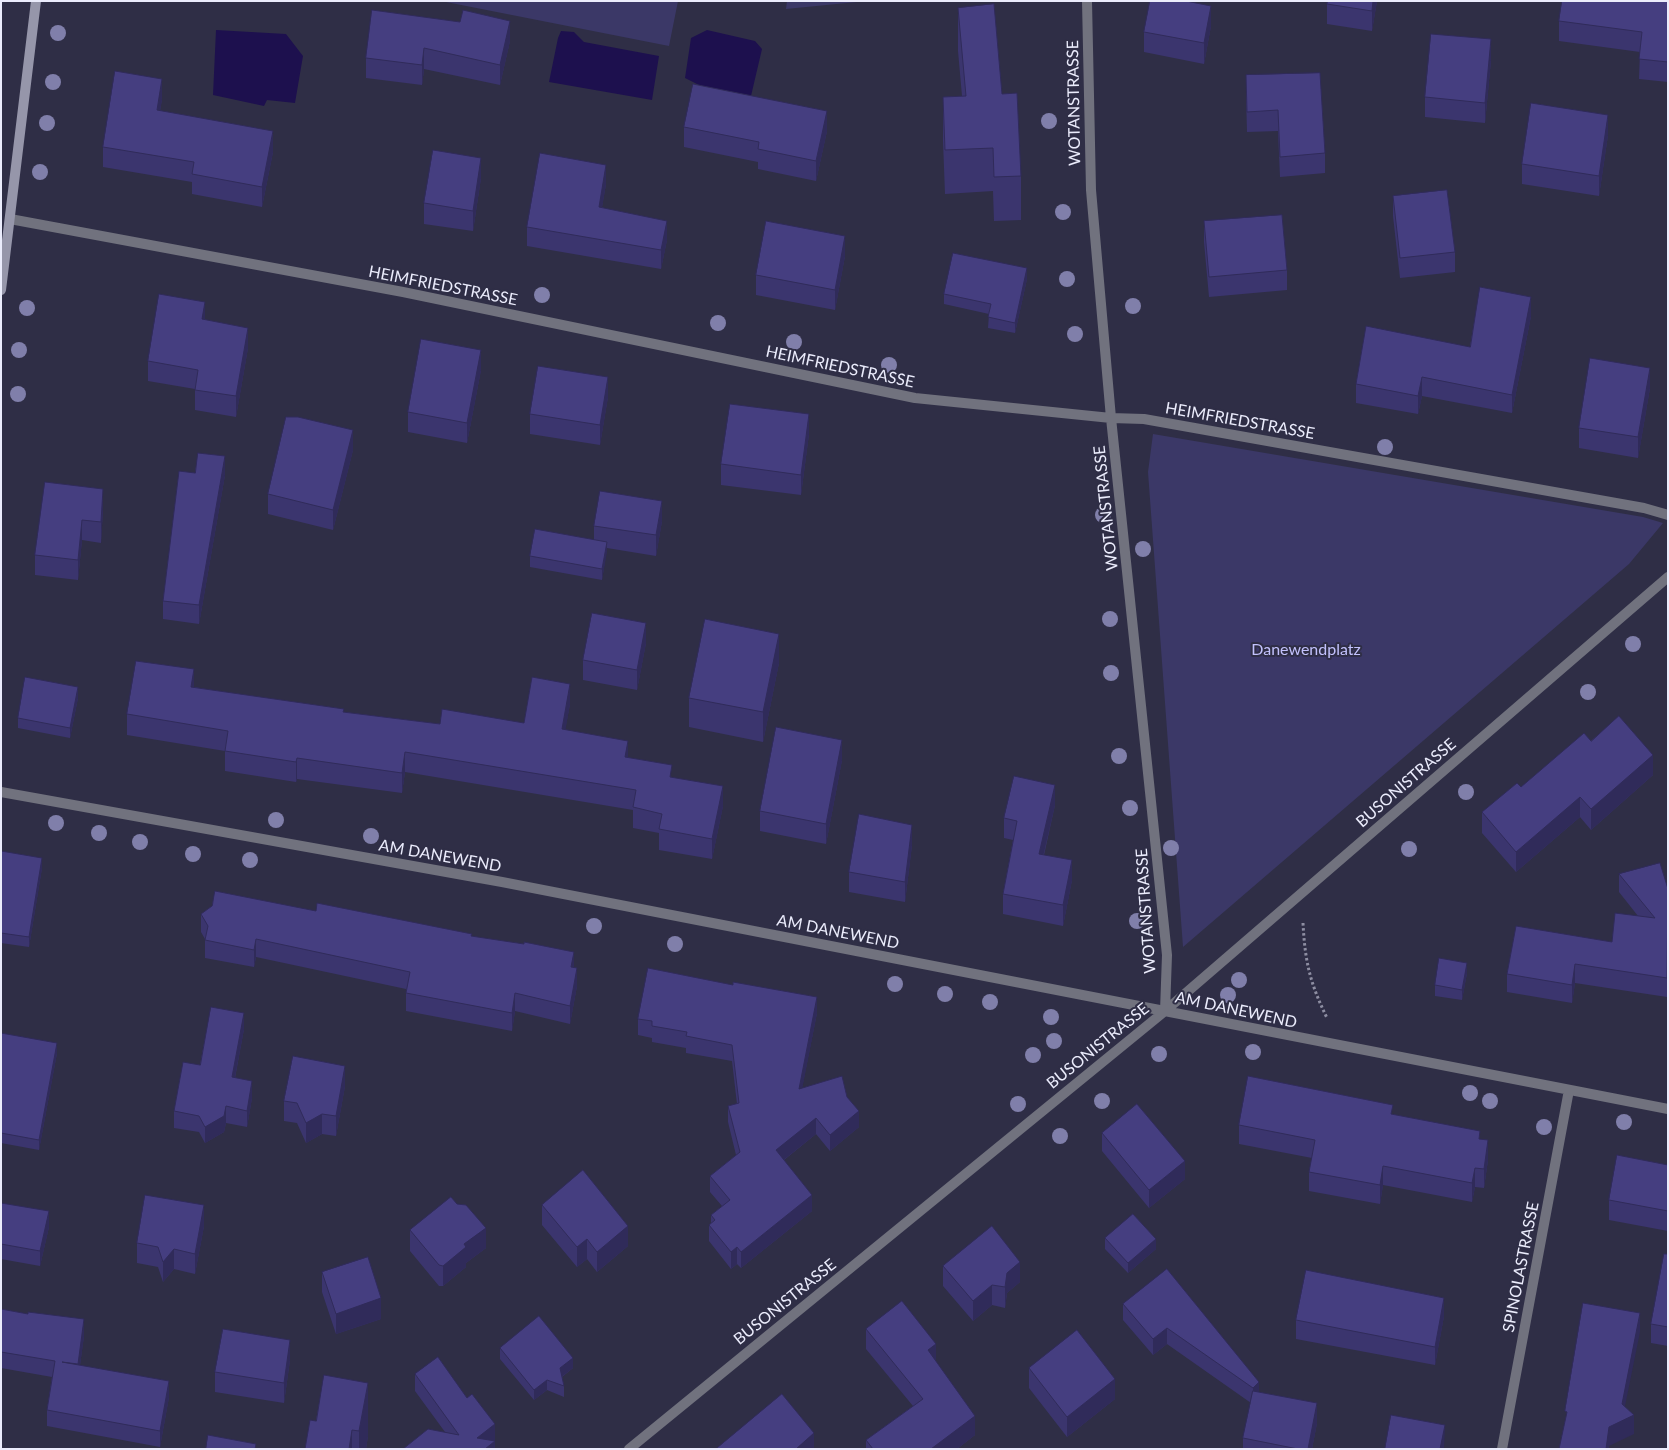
<!DOCTYPE html>
<html>
<head>
<meta charset="utf-8">
<style>
	body { margin:0 }
	#map { position:relative; width:1669px; height:1450px; overflow:hidden; background:#2f2e46; font-family:Lato,sans-serif }
	canvas { display:block }
	.frame { position:absolute; inset:0; border:2px solid #ebecfc; pointer-events:none }
</style>
</head>
<body>
<div id="map">
<canvas width="1669" height="1450"></canvas>
<div class="frame"></div>
</div>
<script>
const g = document.querySelector('canvas').getContext('2d');
g.lineJoin = 'round';
function fillPath(path, color) { g.fillStyle = color; g.fill(path, 'evenodd'); }
function trace(path, color, width, dash) { g.strokeStyle = color; g.lineWidth = width; g.lineCap = dash ? 'butt' : 'round'; g.setLineDash(dash || []); g.stroke(path); }
function write(font, color, halo, rows, align = 'center') {
  g.font = font + ' Lato,sans-serif'; g.lineWidth = 4; g.setLineDash([]); g.textBaseline = 'middle'; g.strokeStyle = halo; g.fillStyle = color; for (const [text, x, y, turn = 0] of rows) {
    g.save(); g.translate(x, y); g.rotate((+turn || 0) * Math.PI / 180); g.textAlign = isNaN(turn) ? turn : align; if (halo) g.strokeText(text, 0, 0); g.fillText(text, 0, 0); g.restore();
  }
}
fillPath(new Path2D(`
	M441 1H678L669 46Z
	M787 1H867L786 9Z
	M1153 434 1643 517 1663 523 1629 564 1183 947 1148 472Z`), '#3b3867');
fillPath(new Path2D(`
	M216 30 286 34 303 56 295 103 267 100 264 106 213 95Z
	M707 30 755 41 762 49 751 96 701 86 685 78 691 38Z
	M561 31 574 32 584 42 659 56 652 100 549 82 558 38Z`), '#1d104e');
trace(new Path2D(`
	M1303 923C1305 962 1310 983 1327 1018`), '#8e8ea2', 3, [2.5, 2.5]);
trace(new Path2D(`
	M1087 1 1091 190 1111 418 1167 955 1165 1011
	M10 219 403 292 915 398 1111 418 1144 419 1644 508 1668 515
	M1 792 502 882 1668 1109
	M629 1449 1165 1011 1668 577
	M1502 1449 1569 1090`), '#71727e', 10);
trace(new Path2D(`
	M1 290 36 1`), '#9696aa', 10);
g.fillStyle = '#807faa';
for (const [x, y] of [
	[58,33],
	[53,82],
	[1049,121],
	[47,123],
	[40,172],
	[1063,212],
	[1067,279],
	[542,295],
	[1133,306],
	[27,308],
	[718,323],
	[1075,334],
	[794,342],
	[19,350],
	[889,365],
	[18,394],
	[1385,447],
	[1103,515],
	[1143,549],
	[1110,619],
	[1633,644],
	[1111,673],
	[1588,692],
	[1119,756],
	[1466,792],
	[1130,808],
	[276,820],
	[56,823],
	[99,833],
	[371,836],
	[140,842],
	[1171,848],
	[1409,849],
	[193,854],
	[250,860],
	[1137,921],
	[594,926],
	[675,944],
	[1239,980],
	[895,984],
	[945,994],
	[1228,995],
	[990,1002],
	[1051,1017],
	[1054,1041],
	[1253,1052],
	[1159,1054],
	[1033,1055],
	[1470,1093],
	[1102,1101],
	[1490,1101],
	[1018,1104],
	[1624,1122],
	[1544,1127],
	[1060,1136]
]) { g.beginPath(); g.arc(x, y, 8, 0, 2 * Math.PI); g.fill(); }
fillPath(new Path2D(`
	M1377 1 1372 31 1327 24V4Z
	M1668 1V82L1639 79 1640 52 1559 41V21Z
	M958 8 1002 94 1021 176V220L994 221 993 191 945 194 943 141V97L962 96 958 51Z
	M372 10 510 41 500 85 424 69 422 85 366 78V58Z
	M1211 26 1204 64 1144 52V32Z
	M1491 60 1485 123 1425 117V97Z
	M1246 75 1325 153V173L1280 177 1278 131 1247 132 1246 95Z
	M162 99 160 111 273 152 262 207 192 194V182L103 167V147Z
	M684 127 827 131 816 181 758 169V162L684 147Z
	M1608 135 1599 196 1522 184V164Z
	M481 178 473 231 424 224V203Z
	M606 184 602 207 667 240 661 269 527 246V227Z
	M1393 196 1455 252V272L1400 278 1393 216Z
	M1204 221 1287 270V290L1209 297 1204 242Z
	M845 256 835 310 756 295V275Z
	M1027 279 1015 333 988 328 989 314 944 304V294Z
	M1531 316 1512 413 1422 396 1418 414 1356 403V384L1470 347Z
	M205 320 248 348 236 417 195 410V389L148 381V361Z
	M481 370 467 443 408 432V412Z
	M1650 388 1638 458 1579 448V428Z
	M608 397 600 445 530 434V414Z
	M809 434 801 495 721 485V464Z
	M353 450 333 530 268 514V494Z
	M225 475 199 624 163 619V601Z
	M45 482 103 509 101 543 82 540 78 580 35 575V555Z
	M662 521 656 556 607 548 602 580 530 567V556L594 540V526Z
	M646 643 637 690 583 680V660Z
	M779 663 763 742 689 727V698Z
	M194 687 344 712 440 724 524 723 570 704 565 730 672 777 723 806 712 859 659 850V833L633 828V810L405 772 402 793 297 779 296 782 225 771V751L127 735V714Z
	M78 698 70 738 18 728V718Z
	M1591 741 1653 775 1591 830 1580 817 1516 872 1482 833V812Z
	M842 760 826 844 760 831V811Z
	M1055 805 1044 855 1072 880 1063 926 1003 914V894L1013 840 1004 838V818Z
	M912 845 905 902 849 892V872Z
	M1 851 42 868 29 947 1 943Z
	M1619 874 1668 889 1667 997 1575 983 1572 1003 1507 992V974L1612 942 1638 916 1619 892Z
	M316 911 472 936 574 967 577 986 570 1024 515 1011 512 1031 406 1011V989L256 957 254 967 205 958V939L201 932V914Z
	M1467 973 1462 1000 1435 996V985Z
	M817 1013 802 1088 847 1097 859 1127 830 1151 816 1134 784 1160 812 1211 741 1268 737 1264 731 1269 709 1241V1225L711 1223V1215L722 1206 710 1192V1176L736 1155 728 1122V1106L737 1104 732 1061 686 1053V1048L652 1042V1038L638 1035V1019Z
	M244 1029 235 1078 252 1098 247 1127 226 1123 224 1132 205 1143 199 1132 174 1128V1111L200 1065Z
	M1 1033 57 1053 39 1150 1 1143Z
	M345 1086 336 1136 322 1134 306 1143 297 1123 284 1121V1101Z
	M1393 1115 1480 1139 1488 1160 1484 1188 1475 1187 1472 1202 1383 1185 1380 1204 1309 1191V1172L1312 1158 1239 1144V1125Z
	M1102 1133 1185 1179 1149 1208 1102 1151Z
	M1668 1165V1231L1609 1220V1200Z
	M1 1203 49 1227 40 1266 1 1259Z
	M542 1205 628 1246 597 1272 587 1259 577 1267 542 1225Z
	M204 1226 195 1274 174 1269 163 1282 158 1267 137 1263V1243Z
	M410 1230 486 1248 466 1263V1267L443 1286H439L410 1251Z
	M1105 1238 1156 1249 1128 1273 1105 1249Z
	M1668 1254V1346L1651 1343V1324Z
	M943 1266 1020 1282 1007 1293 1005 1308 992 1305 973 1321 943 1286Z
	M1167 1269 1259 1392 1317 1423 1312 1449H1243V1438L1251 1403 1167 1344 1153 1355 1123 1320V1304Z
	M322 1272 381 1319 336 1334 322 1292Z
	M1 1309 28 1314 84 1336 80 1365 169 1397 160 1447 47 1426V1410L52 1377 1 1368Z
	M1444 1316 1435 1365 1296 1339V1320Z
	M866 1329 936 1362 975 1435 957 1449H866V1440L913 1406 866 1349Z
	M500 1348 573 1368 562 1377 564 1386V1397L547 1390 534 1400 500 1359Z
	M290 1360 284 1403 215 1392V1372Z
	M1029 1368 1115 1399 1067 1437 1029 1388Z
	M415 1374 467 1398 495 1424V1449L445 1432 415 1391Z
	M368 1383V1436L366 1449H305L316 1421Z`), '#3b356e');
fillPath(new Path2D(`
	M1373 1H1377L1372 31V11Z
	M1211 6V26L1204 64V43Z
	M510 21V41L500 85V65Z
	M1491 39V60L1485 123V103Z
	M424 48V69L422 85V65Z
	M162 79V99L157 130V110Z
	M827 111V131L816 181V161Z
	M1608 115V135L1599 196V176Z
	M273 131V152L262 207V187Z
	M481 158V178L473 231V211Z
	M606 165V184L599 226V207Z
	M667 221V240L661 269V250Z
	M845 236V256L835 310V290Z
	M1027 268V279L1015 333V323Z
	M1531 297V316L1512 413V395Z
	M205 302V323L202 319Z
	M248 328V348L236 417V396Z
	M481 350V370L467 443V423Z
	M1650 368V388L1638 458V437Z
	M608 377V397L600 445V425Z
	M1422 377V396L1418 414V396Z
	M809 414V434L801 495V475Z
	M353 430V450L333 530V510Z
	M225 456V475L199 624V605Z
	M103 489V509L101 543V522Z
	M662 501V521L656 556V535Z
	M82 520V540L78 580V560Z
	M607 542V552L602 580V569Z
	M646 623V643L637 690V670Z
	M779 634V663L763 742V712Z
	M194 669V690L191 687Z
	M570 684V704L562 750V729Z
	M78 687V698L70 738V728Z
	M842 740V760L826 844V824Z
	M628 741V761L625 757Z
	M405 752V772L402 793V773Z
	M1653 755V775L1591 830V809Z
	M297 758V779L296 782V762Z
	M1055 785V805L1039 874V854Z
	M723 786V806L712 859V839Z
	M1580 797V817L1516 872V852Z
	M912 825V845L905 902V882Z
	M42 858V868L29 947V937Z
	M1072 860V880L1063 926V905Z
	M256 939V957L254 967V950Z
	M574 952V970L571 967Z
	M1467 963V973L1462 1000V990Z
	M1575 964V983L1572 1003V985Z
	M577 968V986L570 1024V1006Z
	M1668 973V991L1667 997V978Z
	M515 993V1011L512 1031V1013Z
	M817 997V1013L799 1105V1089Z
	M244 1013V1029L232 1093V1077Z
	M57 1043V1053L39 1150V1140Z
	M345 1066V1086L336 1136V1116Z
	M252 1081V1098L247 1127V1111Z
	M226 1106V1123L224 1132 205 1143V1127Z
	M859 1111V1127L830 1151V1135Z
	M322 1114V1134L306 1143V1123Z
	M816 1118V1134L776 1166V1150Z
	M1488 1140V1160L1484 1188V1169Z
	M1185 1161V1179L1149 1208V1190Z
	M1383 1166V1185L1380 1204V1185Z
	M1475 1168V1187L1472 1202V1183Z
	M812 1195V1211L741 1268V1252Z
	M204 1205V1226L195 1274V1254Z
	M49 1211V1227L40 1266V1251Z
	M628 1226V1246L597 1272V1252Z
	M486 1228V1248L466 1263V1267L443 1286V1266L464 1244Z
	M587 1239V1259L577 1267V1247Z
	M1156 1239V1249L1128 1273V1263Z
	M737 1247V1264L731 1269V1252Z
	M174 1249V1269L163 1282V1262Z
	M1020 1262V1282L1007 1293 1005 1308V1287L1007 1273Z
	M992 1285V1305L973 1321V1301Z
	M381 1298V1319L336 1334V1314Z
	M1444 1298V1316L1435 1365V1347Z
	M1640 1313V1332L1622 1421 1634 1415V1434L1609 1446V1449H1606L1609 1427 1622 1404Z
	M84 1319V1336L78 1380V1364Z
	M1167 1328V1344L1153 1355V1339Z
	M290 1340V1360L284 1403V1383Z
	M936 1344V1363L928 1350Z
	M573 1358V1368L560 1378V1368Z
	M1115 1379V1399L1067 1437V1417Z
	M547 1380V1390L534 1400V1390Z
	M169 1381V1397L160 1447V1431Z
	M1259 1382V1398L1253 1405V1388Z
	M368 1383V1436L366 1449H359V1431Z
	M1317 1403V1423L1312 1449H1308Z
	M975 1416V1435L957 1449H931Z
	M495 1424V1441L477 1438Z
	M1445 1425 1444 1449H1440Z
	M352 1430V1449H349Z
	M814 1433V1449H796Z
	M495 1441V1449H485Z`), '#302b5a');
const building = new Path2D(`
	M1150 1H1186L1211 6 1204 43 1144 32Z
	M1328 1H1373L1372 11 1327 4Z
	M1562 1H1668V62L1639 59 1642 32 1559 21Z
	M994 4 1002 94 1017 93 1021 176 994 177 993 148 945 150 943 97 966 96 958 8Z
	M372 10 460 22 463 10 510 21 500 65 424 48 422 65 366 58Z
	M1431 34 1491 39 1485 103 1425 97Z
	M115 71 162 79 157 110 273 131 262 187 192 174 194 162 103 147Z
	M1320 73 1325 153 1280 157 1278 110 1247 112 1246 75Z
	M693 84 827 111 816 161 758 149 759 142 684 127Z
	M1531 103 1608 115 1599 176 1522 164Z
	M433 150 481 158 473 211 424 203Z
	M540 153 606 165 599 207 667 221 661 250 527 227Z
	M1447 190 1455 252 1400 258 1393 196Z
	M1282 215 1287 270 1209 277 1204 221Z
	M766 221 845 236 835 290 756 275Z
	M953 253 1027 268 1015 323 988 317 991 304 944 294Z
	M1480 287 1531 297 1512 395 1422 377 1418 396 1356 384 1366 326 1470 347Z
	M159 294 205 302 202 319 248 328 236 396 195 390 198 370 148 361Z
	M421 339 481 350 467 423 408 412Z
	M1590 358 1650 368 1638 437 1579 428Z
	M538 366 608 377 600 425 530 414Z
	M730 404 809 414 801 475 721 464Z
	M286 417H298L353 430 333 510 268 494Z
	M198 453 225 456 199 605 163 601 179 471 195 473Z
	M45 482 103 489 101 522 82 520 78 560 35 555Z
	M600 491 662 501 656 535 594 526Z
	M535 529 607 542 602 569 530 556Z
	M592 613 646 623 637 670 583 660Z
	M705 619 779 634 763 712 689 698Z
	M136 661 194 669 191 687 344 709 343 712 440 724 442 709 524 723 532 677 570 684 562 729 628 741 625 757 672 765 670 777 723 786 712 839 659 829 662 814 633 807 636 790 405 752 402 773 297 758 296 762 225 751 228 731 127 714Z
	M25 677 78 687 70 728 18 718Z
	M1619 716 1653 755 1591 809 1580 797 1516 852 1482 812 1517 783 1521 787 1584 733 1591 741Z
	M776 727 842 740 826 824 760 811Z
	M1014 776 1055 785 1039 854 1072 860 1063 905 1003 894 1017 821 1004 818Z
	M859 814 912 825 905 882 849 872Z
	M1 851 42 858 29 937 1 933Z
	M1660 863 1668 889 1667 978 1575 964 1572 985 1507 974 1516 926 1612 942 1615 913 1655 918 1619 874Z
	M215 891 316 911 317 903 472 934 471 936 524 944V942L574 952 571 967 577 968 570 1006 515 993 512 1013 406 993 410 972 256 939 254 950 205 940 208 926 201 914 212 906Z
	M1439 958 1467 963 1462 990 1435 985Z
	M648 968 733 985V982L817 997 799 1089 842 1076 847 1097 859 1111 830 1135 816 1118 776 1150 812 1195 741 1252 737 1247 731 1252 709 1225 715 1220 711 1215 730 1200 710 1176 740 1152 728 1106 739 1103 732 1045 686 1036 687 1032 652 1026V1021L638 1019Z
	M211 1007 244 1013 232 1077 252 1081 247 1111 226 1106 224 1116 205 1127 199 1116 174 1111 183 1062 200 1065Z
	M1 1033 57 1043 39 1140 1 1133Z
	M293 1056 345 1066 336 1116 322 1114 306 1123 297 1103 284 1101Z
	M1248 1076 1393 1105 1391 1114 1480 1131 1479 1139 1488 1140 1484 1169 1475 1168 1472 1183 1383 1166 1380 1185 1309 1172 1315 1140 1239 1125Z
	M1137 1104 1185 1161 1149 1190 1102 1133Z
	M1617 1155 1668 1165V1211L1609 1200Z
	M583 1170 628 1226 597 1252 587 1239 577 1247 542 1205Z
	M145 1195 204 1205 195 1254 174 1249 163 1262 158 1247 137 1243Z
	M451 1197 457 1204 466 1205 486 1228 464 1244 466 1247 443 1266 439 1265 410 1230Z
	M1 1203 49 1211 40 1251 1 1244Z
	M1133 1214 1156 1239 1128 1263 1105 1238Z
	M992 1226 1020 1262 1007 1273 1005 1287 992 1285 973 1301 943 1266Z
	M1664 1254H1668V1327L1651 1324Z
	M368 1257 381 1298 336 1314 322 1272Z
	M1167 1269 1259 1382 1253 1388 1167 1328 1153 1339 1123 1304Z
	M1306 1270 1444 1298 1435 1347 1296 1320Z
	M902 1301 936 1344 928 1350 975 1416 931 1449H873L866 1440 923 1399 866 1329Z
	M1583 1303 1640 1313 1622 1404 1634 1415 1609 1427 1606 1449H1559L1567 1412 1565 1411Z
	M1 1309 28 1314V1312L84 1319 78 1364 62 1362 169 1381 160 1431 47 1410 55 1361 1 1352Z
	M539 1316 573 1358 560 1368 564 1386 547 1380 534 1390 500 1348Z
	M223 1329 290 1340 284 1383 215 1372Z
	M1077 1330 1115 1379 1067 1417 1029 1368Z
	M438 1357 467 1398 472 1394 495 1424 477 1438 495 1441 485 1449H403L428 1429 459 1435 415 1374Z
	M324 1375 368 1383 359 1431 352 1430 349 1449H305L310 1420 316 1421Z
	M1253 1391 1317 1403 1308 1449H1298L1243 1438Z
	M782 1394 814 1433 796 1449H716Z
	M1391 1415 1445 1425 1440 1449H1385Z
	M208 1435 256 1444 255 1449H206Z`);
fillPath(building, '#453e80');
trace(building, '#302b5a', 1);
write('16px', '#ebecfc', '#2f2e46', [
	["WOTANSTRASSE",1074,103,-91],
	["HEIMFRIEDSTRASSE",443,286,11],
	["HEIMFRIEDSTRASSE",840,367,12],
	["HEIMFRIEDSTRASSE",1240,421,10],
	["WOTANSTRASSE",1106,508,-96],
	["BUSONISTRASSE",1406,783,-41],
	["AM DANEWEND",440,856,10],
	["WOTANSTRASSE",1146,911,-94],
	["AM DANEWEND",838,932,11],
	["AM DANEWEND",1236,1010,12],
	["BUSONISTRASSE",1098,1046,-39],
	["SPINOLASTRASSE",1521,1267,-79],
	["BUSONISTRASSE",785,1302,-39]
]);
write('16px', '#c2c1fc', '#2f2e46', [
	["Danewendplatz",1306,650]
]);
</script>
</body>
</html>
